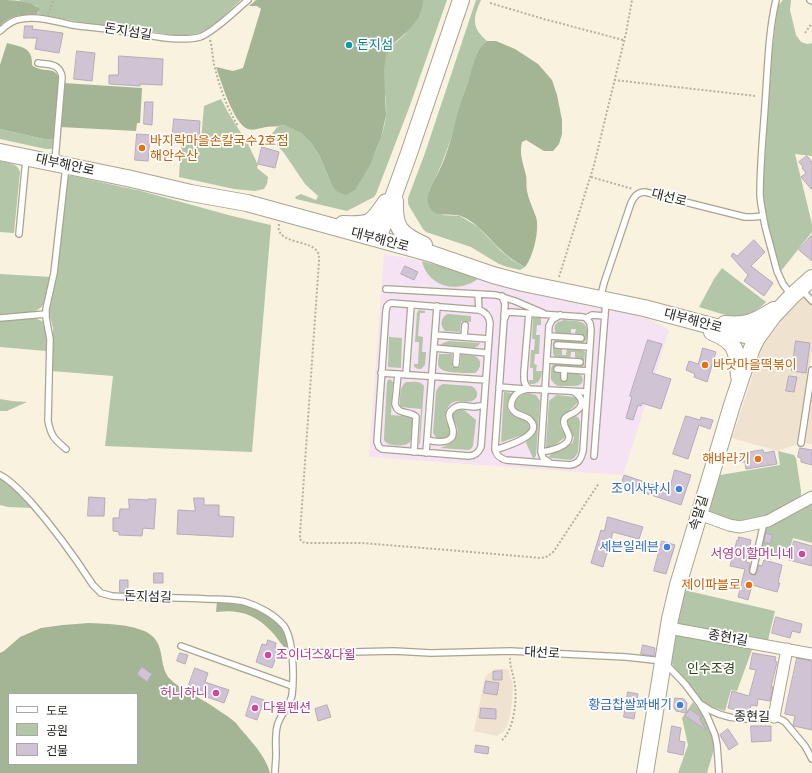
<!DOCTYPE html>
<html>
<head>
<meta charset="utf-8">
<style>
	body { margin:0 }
	#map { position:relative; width:812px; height:773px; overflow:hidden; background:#f9f2de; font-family:Cabin,"Noto Sans KR",sans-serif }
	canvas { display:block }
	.legend { position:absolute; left:8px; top:693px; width:130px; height:72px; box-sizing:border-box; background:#fff; border:1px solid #a8a7a4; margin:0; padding:5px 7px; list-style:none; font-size:12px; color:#25231c }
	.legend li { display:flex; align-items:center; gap:8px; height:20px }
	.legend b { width:20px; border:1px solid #a8a7a4 }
</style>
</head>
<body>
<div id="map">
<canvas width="812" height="773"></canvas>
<ul class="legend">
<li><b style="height:5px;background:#fff"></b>도로</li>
<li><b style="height:11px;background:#b4c6a8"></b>공원</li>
<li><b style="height:11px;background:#cfc3d4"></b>건물</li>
</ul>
</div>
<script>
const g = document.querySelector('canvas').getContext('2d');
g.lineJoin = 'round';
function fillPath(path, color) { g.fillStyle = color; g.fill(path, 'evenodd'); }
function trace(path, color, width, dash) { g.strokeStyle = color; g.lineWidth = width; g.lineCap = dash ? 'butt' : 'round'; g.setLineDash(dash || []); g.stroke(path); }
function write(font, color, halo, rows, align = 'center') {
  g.font = font + ' Cabin,"Noto Sans KR",sans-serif'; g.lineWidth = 3.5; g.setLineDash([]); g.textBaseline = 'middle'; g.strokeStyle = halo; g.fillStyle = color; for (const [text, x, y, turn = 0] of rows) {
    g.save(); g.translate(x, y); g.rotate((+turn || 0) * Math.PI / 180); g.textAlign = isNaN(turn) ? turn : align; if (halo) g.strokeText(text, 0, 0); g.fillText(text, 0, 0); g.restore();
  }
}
fillPath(new Path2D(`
	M804 298 806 299 812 304V349L798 444 778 451 732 438 758 359 762 348 767 339 781 320 802 299Z
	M812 388V444L805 443Z
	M494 669H508L513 685 512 702 510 716 507 726 503 732 497 736 474 731 485 677Z`), '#efe3cf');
fillPath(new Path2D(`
	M384 254 422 261 438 265 486 282 528 293 617 310 652 320 669 330 623 475 369 457Z`), '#f5e2f2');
fillPath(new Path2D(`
	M18 0H241C230 10 213 28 199 33 192 36 182 35 174 35L80 22 37 14 39 12 37 6Z
	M424 0H447L409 108 376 194 374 197 347 211 296 199 295 197 301 194 316 200 318 196 305 184 284 153 272 140V134L277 127 284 125 302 132 311 143 319 155 331 183 356 189C369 166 383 142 386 115 388 97 379 71 386 55 390 45 400 40 407 32 411 27 422 7 424 0Z
	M476 0H481C473 18 471 27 487 41 476 53 474 64 469 79 462 98 457 118 451 138 445 156 438 174 429 191L442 215 460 216 470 222 478 227 500 250 512 260 525 267 520 270 507 267 499 264 471 247 426 232 423 229 409 206 408 203V198L425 153Z
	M783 0H791L790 10 796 35 801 42 807 44 812 43V156L795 154 812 224V232L781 271C773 243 763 215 763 186L772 51 778 6Z
	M221 99 229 114 248 144 258 165 257 168 268 177 267 184 264 189 255 191 234 189 179 177 181 145H186L187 140H201L204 106Z
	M0 129 44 139H54L53 147 51 149H46L0 139Z
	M0 161C8 163 18 163 20 172L14 233 0 232Z
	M69 176H73L141 191 232 216 271 225 252 452 105 446 113 376 52 371 53 338V328L49 313 57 274 67 180Z
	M422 261 451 269 478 279C457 294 428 287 422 261Z
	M722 268 766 302C743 325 727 315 699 307L714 279Z
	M0 274 51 277C49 286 48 298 43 305 36 316 12 314 0 315Z
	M419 310 425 311V313H420L418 336 423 337 422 352H426L425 365 421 369C418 369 416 369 414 366V364H418L419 342H415L417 313Z
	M447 314H449L471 316V322L461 321 460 332 445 331C440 325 440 319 447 314Z
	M34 318C37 319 41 320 43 322 48 328 47 343 46 351L0 347V321Z
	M533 318H541V325H537L536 335H540L539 354H535L534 364 537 365 536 371H542C541 379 539 385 530 384L529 382V380H533V368H530L531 350H534L535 339H532Z
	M564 320C570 321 578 320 583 323 589 326 589 343 581 344 576 345 562 342 556 342L555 347 562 348V355H566L567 348 582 350 585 352 584 365 582 368 555 366V372L578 373 582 376C585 387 576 386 568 386 563 386 556 387 553 382 550 380 551 377 551 373 551 368 551 365 556 363L581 365 582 360 576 359 575 357V352H571L570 359 556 358 553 354V343L556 339 582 341V336L578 335 575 333 576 329H571V335C563 335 552 336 555 325L558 322Z
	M389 337 402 338 401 368 388 367Z
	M449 341 480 343 478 346 474 348 441 345 443 343Z
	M439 354H452V367H460L461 355C465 355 471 355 475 356 483 360 481 369 475 373 467 373 443 374 439 367 437 363 439 358 439 354Z
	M390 379 393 382 391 415 412 417C412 423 413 437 410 442 406 447 391 446 387 443 384 441 384 440 384 437L387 382 388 380Z
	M406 382C412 382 420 380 424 386L420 444H419L421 409 400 407C400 399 399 386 406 382Z
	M443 384 471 386C477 388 480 396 474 400 466 405 455 396 448 407 445 412 445 418 446 422 448 425 450 427 450 431 451 436 445 441 440 439 437 439 435 436 433 433L436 392C438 387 439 386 443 384Z
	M504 392 513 393C506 401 504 412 516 417 519 418 523 419 525 420 528 422 529 425 530 429L527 433 525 434 502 442 501 441Z
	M528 393 536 395 540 401 536 456 534 458H533L526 443C529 436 538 434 535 424 534 419 529 415 524 413 522 413 520 413 518 412 505 404 520 395 528 393Z
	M557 395 575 397 577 398 578 401C574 410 558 415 560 426 561 430 565 433 567 436L552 447H547L546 446 549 401 555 396Z
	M0 399 12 401 27 402 7 411H0Z
	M458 409 464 410 476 420 473 446 471 449 468 450 440 448C449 445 460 439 457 427 455 420 446 415 458 409Z
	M573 416C577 416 579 417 580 422L578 452C576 456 574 459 570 460L551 458 549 457 550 455 571 444 573 442 574 438 567 422 568 418Z
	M778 451 794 455 796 458 801 491V495L799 499 769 516 753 519 735 521 715 516 708 511 720 475 780 465Z
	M0 477 3 478 23 497 32 508 8 507 0 505Z
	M812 502V543L793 538 787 558 760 551 766 526Z
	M684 590 775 611 768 640 677 624Z
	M677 634 753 647 737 691 731 690 725 711 709 706 701 701 672 664 671 660 676 636Z
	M693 702 706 718 711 729 715 746 707 773H678L688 745 682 718Z`), '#b4c6a8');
fillPath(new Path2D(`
	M0 0C13 0 30 0 40 9L37 14C20 16 13 13 0 26Z
	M256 0H424L419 17 408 31 394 43 386 55 384 69 386 115 381 138 370 165 356 189 346 195 336 191 331 183 319 155 311 143 302 133 284 125C277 127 273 126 266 127 260 128 254 131 248 129 234 125 221 81 216 67L233 71 243 68 261 9 257 6H249Z
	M487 41H496L515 49 538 64 552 80 557 95 562 120V134L559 144 553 151H544L526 140 522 142C519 153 523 164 526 175 527 180 526 185 527 191 529 201 533 208 536 217 540 229 533 258 525 267 516 262 508 257 500 249 488 238 477 222 461 216 451 213 436 218 430 208 423 196 434 182 439 171 449 151 453 129 459 108 462 99 465 90 468 82 471 71 474 60 479 50 481 47 484 44 487 41Z
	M7 43C21 47 33 47 32 65 33 66 36 68 37 68 47 72 56 67 59 79L54 139H44L0 129V65Z
	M63 83 142 88 140 123H137L136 131 60 127Z
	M217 601C229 602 242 603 254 607 270 613 288 628 288 648H285C280 643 276 636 271 631 255 614 239 609 216 612Z
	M89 623C106 624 137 624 151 635 166 647 158 666 170 679 180 689 194 695 206 702 215 708 228 716 236 723 239 727 242 731 246 735 256 747 266 758 270 773H0V653L4 651 20 637 41 628 63 625ZM9 694H137V764H9Z`), '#a3b595');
const building = new Path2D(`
	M25 26H33L32 29 63 33 59 53 35 49 37 38H24Z
	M77 51 95 53 92 81 74 79Z
	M119 56 163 59 162 85 140 84V86L109 84V75H118Z
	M145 102H153L152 125 144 124Z
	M174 119 200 121 199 138 185 136 184 144 172 143Z
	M137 134 150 135 148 161 135 160Z
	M262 147 279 152 275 168 258 164Z
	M807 156 812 162V190L801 177 806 173 802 168 803 167 799 162Z
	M812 235V261L799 250Z
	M754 240 765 252 751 266 773 283 764 296 744 281 748 275 731 256 733 253 737 256Z
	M405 266 418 272 414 280 401 274Z
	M648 340 662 344 652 373 671 379 661 409 642 403 641 406 638 405 633 420 626 418 632 397 630 396Z
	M796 341 810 343 806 373 792 371Z
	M703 348 716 352 707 382 694 377 695 374 686 370 689 361 698 364Z
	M789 376 797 377 794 392 786 391Z
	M686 416 700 420 701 417 713 420 710 429 699 425 688 459 673 454Z
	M800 448 812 450V465L801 462V458L798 457Z
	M763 450 764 453 774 451 777 464 746 469 745 462H742L740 454Z
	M675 470 691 475 681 505 621 485 624 475 669 490Z
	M89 497 105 498 104 516H88Z
	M194 498H204V505H219V516L234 517 233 537 177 534 178 510 195 511Z
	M129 499 148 500V499H156L154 529 143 528 142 536 119 535V532L113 531V518H119L120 509H129Z
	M608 517 643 527 639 539 613 532 603 567 591 563 601 530 604 531Z
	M766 533 773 535 770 544 764 542Z
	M739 537 751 540 746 562 750 563 749 570 750 574 754 575 756 574 759 565 762 566 764 560 782 565 778 583H780L777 592 752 585 748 600 738 597 745 569 730 566 737 540H738Z
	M662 541 675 545 666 574 654 571Z
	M794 541 812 546V566L789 560Z
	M154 573H163V583H154Z
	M120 580H128V593L120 592Z
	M776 617 802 624 800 633 792 631 790 638 772 633Z
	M268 640 276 643 275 648 279 649 272 668 256 662 262 644 266 645Z
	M643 645 655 648 654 656 641 654Z
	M180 653 188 655 185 664 177 661Z
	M753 653 776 657 775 661 777 662 771 687H773L770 701 758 699 757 706 751 705 749 714 740 713 741 711 728 708 732 691 749 696 756 670 750 669Z
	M797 658 812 661V730L794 726 793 725 795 716 785 714Z
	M142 667 152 674 147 682 137 674Z
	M195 668 208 673 205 682 229 690 224 703 204 696 205 692 189 685Z
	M502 671V680H493V672Z
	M486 681 499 683 497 695 484 693Z
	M628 692 638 694 634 719 624 717Z
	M252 696 264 700 257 720 246 716Z
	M675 698 684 699 687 703 686 713 676 711 674 708Z
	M327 705 331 717 318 721 315 709Z
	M481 708 496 709V719L480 718Z
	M690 709 701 717 700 719 706 730 685 716Z
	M672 726 681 728 679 741 685 742 683 755 668 752Z
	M751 726H771V741L752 742Z
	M728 729 738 744 729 750 720 735Z
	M476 745 489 747 488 754 475 752Z`);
fillPath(building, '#cfc3d4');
trace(building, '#b6aabb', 1);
const lane = new Path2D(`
	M776 0C769 30 768 61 766 91 764 126 760 160 760 195L761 204 765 226 777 271 783 284 792 296
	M810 0 812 1
	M0 31C6 25 12 20 21 19 38 16 55 21 72 25 86 27 101 28 115 30 138 33 177 43 200 37 214 32 236 10 248 0
	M38 63C49 65 60 63 62 77L55 161
	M19 234 26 159
	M386 289 496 295 515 301 543 313
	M802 290 812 301
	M478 294 479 310
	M502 296 505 304 504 317
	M600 299 604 283 631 203C634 197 637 192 645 192L745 217H753L763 216
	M391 303 479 310C486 312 489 316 490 323L481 447C478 453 476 455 469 456L382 449 379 447 377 442 386 311 387 306 389 304Z
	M529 313 524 372C524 379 523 384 529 389L587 392
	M0 318 46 314
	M586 318 590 323 591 330 583 451C581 460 578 464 570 465L506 460C499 458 496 455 495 448L504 320 507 313 510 312 583 317 586 318 592 315 605 316
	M435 335 489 339
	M549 336 581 338
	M464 337 465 325
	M557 345 590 347
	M434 348 488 353
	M547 360 580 362
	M456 364 457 350
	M557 369 588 371
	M381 373 486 380
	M398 374 395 404C398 416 409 410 416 417L414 452
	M406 375 411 305
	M564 378V370
	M499 387 524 389
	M427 440C436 442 455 445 453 430 452 421 444 415 454 408 460 403 468 407 475 407 478 406 481 406 484 405
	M801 443 812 370
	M66 449C54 439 51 436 48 421L50 339 46 318V309L54 273 66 166
	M495 450C504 447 547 435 529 419 522 414 515 416 511 407 511 396 519 390 529 389
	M541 452C549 451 570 447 569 436 568 430 561 424 565 418 567 415 572 414 575 412 585 405 583 398 574 392
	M426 453 437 306
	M594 456 606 301
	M549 462 543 458 541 452 549 326 552 320 560 315
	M0 475C12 481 21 492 30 501 53 527 74 556 93 585L101 593 112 596C143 598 175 597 206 599 219 599 233 599 245 602 259 606 275 615 284 626 294 640 294 678 292 695 290 707 279 715 277 727 275 736 276 746 276 755 276 761 275 767 275 773
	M753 571 764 522
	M181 646 292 686
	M291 652 310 653 394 651 431 653 511 651 545 653 626 657 663 661 685 684 700 704 707 716 715 735 717 745 719 773
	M702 705C714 714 728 718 743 719 756 720 773 713 785 722L805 746 812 759`);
const street = new Path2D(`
	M699 514 729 525 740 527 768 521 812 497
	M669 628 812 654
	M774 717 787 649`);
const secondary = new Path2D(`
	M0 152 127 178 191 193 247 203 429 253 493 275 523 283 644 308 757 338
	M395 201C394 228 400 234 424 245
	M343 224C371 225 371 224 386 202
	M378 239 408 156 461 0
	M725 324C748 326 754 322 774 310
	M712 332C737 342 737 351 739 376
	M645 773 670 619 678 585 732 405 742 375 752 348 757 338 773 316 792 296 812 278`);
trace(lane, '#aaa390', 8);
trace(street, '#aaa390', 13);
trace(secondary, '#aaa390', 18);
trace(new Path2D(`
	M490 3 544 19 623 40
	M48 14 54 0
	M805 33 812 23
	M210 40C213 49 212 59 215 68 220 88 227 108 238 126
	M614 80 756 96
	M591 177 633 189
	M279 224C279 226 278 228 279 230 282 243 310 241 317 251 319 254 319 257 319 261L300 534V539L302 542 306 543H362L448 550 541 558C547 557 550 555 554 551L599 483
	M559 277 594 165 626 33 632 0
	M502 740C514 730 517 700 515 686 514 676 510 668 510 658`), '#b6b0a0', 2, [2, 2]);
trace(lane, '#fff', 5.5);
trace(street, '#fff', 11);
trace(secondary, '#fff', 16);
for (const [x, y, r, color] of [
	[349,45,4,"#0f9aa8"],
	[142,148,4,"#e8710a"],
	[705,365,4,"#e8710a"],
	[758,459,4,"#e8710a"],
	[679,489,4,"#3f7fe0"],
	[667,547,4,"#3f7fe0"],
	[802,554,4,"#d1479c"],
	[749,585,4,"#e8710a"],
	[268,655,4,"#d1479c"],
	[216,693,4,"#d1479c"],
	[680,705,4,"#3f7fe0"],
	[255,708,4,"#d1479c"]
]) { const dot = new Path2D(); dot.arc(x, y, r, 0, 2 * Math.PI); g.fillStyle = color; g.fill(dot); trace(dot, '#fff', 1.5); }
write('13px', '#25231c', '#fff', [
	["돈지섬길",128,32,9],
	["대부해안로",65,165,12],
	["대선로",669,198,14],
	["대부해안로",380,240,15],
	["대부해안로",693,321,15],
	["속말길",699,513,-73],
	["돈지섬길",148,597,2],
	["종현1길",728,638,10],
	["대선로",542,653,3],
	["종현길",752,717,1]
]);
write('13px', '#0d838f', '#fff', [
	["돈지섬",357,45]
], 'left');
write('13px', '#c56008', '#fff', [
	["바지락마을손칼국수2호점",150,141],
	["해안수산",150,156],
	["바닷마을떡볶이",713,365],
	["해바라기",750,459,"right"],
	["제이파블로",741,585,"right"]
], 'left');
write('13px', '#366cbe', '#fff', [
	["조이사낚시",671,489],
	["세븐일레븐",659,547],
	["황금찹쌀꽈배기",672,705]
], 'right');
write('13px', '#b23c85', '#fff', [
	["서영이할머니네",794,554],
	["조이너스&다윌",276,655,"left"],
	["허니하니",208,693],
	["다윌펜션",263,708,"left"]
], 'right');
write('13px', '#284110', '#fff', [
	["인수조경",711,669]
]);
</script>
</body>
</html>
